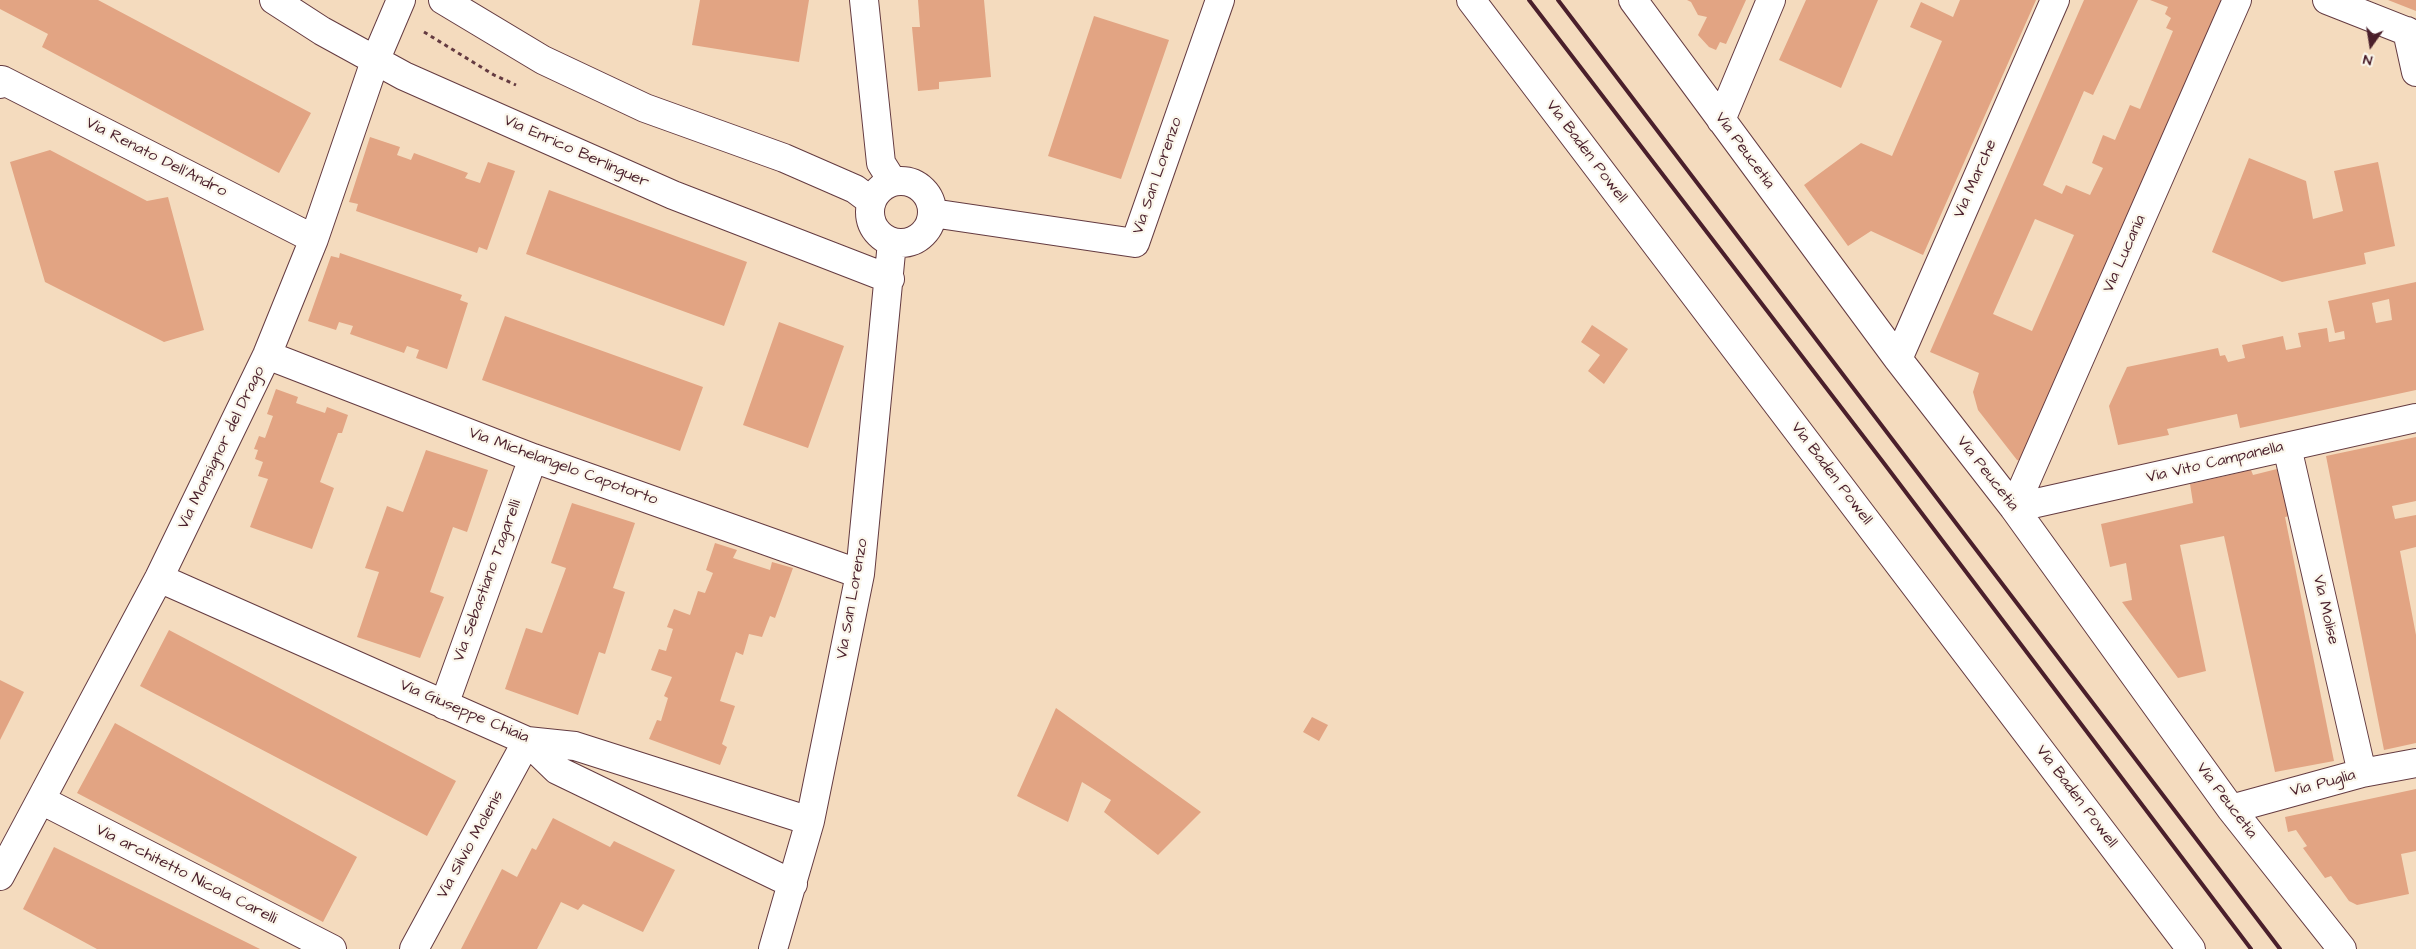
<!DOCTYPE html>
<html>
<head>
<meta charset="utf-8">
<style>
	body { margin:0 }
	#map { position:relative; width:2416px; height:949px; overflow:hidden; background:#f4dbbe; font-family:"Architects Daughter",sans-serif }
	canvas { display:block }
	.north { position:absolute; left:2346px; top:20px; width:50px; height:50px; -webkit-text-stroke:4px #fbf7ec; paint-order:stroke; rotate:193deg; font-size:14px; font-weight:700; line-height:20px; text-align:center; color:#4a1f2b }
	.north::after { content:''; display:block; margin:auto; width:18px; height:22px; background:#4a1f2b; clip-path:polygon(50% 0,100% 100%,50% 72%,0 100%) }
</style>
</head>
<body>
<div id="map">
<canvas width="2416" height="949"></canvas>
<div class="north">N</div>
</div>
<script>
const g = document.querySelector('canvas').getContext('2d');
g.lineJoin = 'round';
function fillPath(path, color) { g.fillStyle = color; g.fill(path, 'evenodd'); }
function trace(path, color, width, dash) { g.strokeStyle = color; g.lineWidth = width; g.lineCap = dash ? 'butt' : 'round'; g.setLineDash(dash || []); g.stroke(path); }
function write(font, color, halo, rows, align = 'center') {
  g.font = font + ' "Architects Daughter",sans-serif'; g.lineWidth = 4.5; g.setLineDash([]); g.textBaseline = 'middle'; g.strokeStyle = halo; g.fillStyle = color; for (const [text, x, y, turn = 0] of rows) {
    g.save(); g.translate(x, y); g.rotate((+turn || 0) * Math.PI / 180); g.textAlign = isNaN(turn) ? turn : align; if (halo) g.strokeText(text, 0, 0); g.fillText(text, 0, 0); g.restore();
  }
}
fillPath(new Path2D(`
	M0 0H98L311 113 279 173 42 47 48 34 0 9Z
	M700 0H809L799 62 692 45Z
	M918 0H984L991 77 939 82V89L918 91 912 27H920Z
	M1687 0H1746L1726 44 1720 42 1716 50 1709 47 1698 35 1707 17 1698 15 1691 2Z
	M1806 0H1878L1841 88 1779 60Z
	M1960 0H2036L1923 255 1871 231 1848 246 1804 185 1861 143 1892 156 1942 41 1910 27 1921 2 1953 17Z
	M2084 0H2138L2093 95 2084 91 2043 185 2062 194 2066 185 2090 195 2103 168 2092 163 2103 135 2115 140 2130 105 2140 109 2173 31 2166 28 2171 18 2165 14 2168 7 2150 0H2226L2022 461 2017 460 1978 410 1973 392 1979 373 1930 352ZM2035 219 2074 235 2032 331 1993 314Z
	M2388 0H2416V11Z
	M1094 16 1169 40 1121 179 1048 156Z
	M370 137 400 147 397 155 411 160 414 153 468 173 465 178 480 183 488 162 515 171 487 250 479 247 477 253 356 211 358 204 349 202Z
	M50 150 147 201 168 197 204 330 164 342 45 282 10 162Z
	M2249 158 2306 181 2313 219 2343 211 2334 171 2378 162 2395 246 2364 253 2366 264 2282 282 2212 252Z
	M549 190 747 262 724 326 526 254Z
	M340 253 462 295 460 300 468 303 447 369 416 358 419 350 407 346 404 353 350 334 353 326 339 322 336 330 308 321 331 256 339 258Z
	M2416 282V390L2240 428 2237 414 2167 429 2169 435 2118 445 2109 406 2127 367 2218 348 2220 356 2225 355 2228 362 2245 358 2242 345 2283 336 2286 350 2301 347 2298 333 2327 328 2329 342 2345 339 2344 331 2335 333 2328 301ZM2389 299 2392 320 2376 323 2372 303Z
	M505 316 703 387 680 451 482 380Z
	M779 322 844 346 808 448 743 425Z
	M1592 325 1628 349 1604 384 1588 371 1600 355 1581 342Z
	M276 389 298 397 296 403 325 413 327 407 348 415 342 433H338L320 482 334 488 312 549 250 527 268 479 258 476 263 462 255 459 258 450 254 449 259 436 265 438 273 416 267 414Z
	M2416 437V501L2392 506 2395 519 2416 515V547L2400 551 2416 635V743L2384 750 2326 456Z
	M426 450 488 470 467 532 453 527 430 592 444 597 420 658 357 637 379 572 365 568 387 506 403 512Z
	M2281 468 2290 516 2285 517 2334 761 2275 772 2224 536 2180 545 2206 671 2178 678 2122 602 2132 600 2126 563 2110 567 2101 524 2193 503 2190 484 2251 470 2253 475Z
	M572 503 635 523 613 588 625 592 605 654 599 652 578 715 505 689 526 628 542 633 566 568 551 563Z
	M715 543 737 550 733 558 770 570 772 562 793 568 775 618 770 616 762 637 749 634 743 655 736 652 720 701 735 706 722 744 727 747 720 765 649 739 657 720 661 721 668 698 664 696 672 677 651 670 659 649 666 651 673 629 667 627 674 609 690 615 698 591 705 593 713 573 706 570Z
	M169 630 456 781 427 836 140 686Z
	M0 680 24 692 0 740Z
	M1056 708 1201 812 1158 855 1104 812 1111 800 1082 782 1068 822 1017 796Z
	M1312 717 1328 725 1319 741 1303 732Z
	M115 723 357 857 323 922 77 793Z
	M2416 789V851L2401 854 2409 894 2357 905 2349 901 2331 876 2325 878 2303 848 2307 846 2296 830 2288 832 2285 817Z
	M553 818 610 847 614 841 675 870 643 932 583 904 578 910 561 902 537 949H461L502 869 517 877 532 848 536 850Z
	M54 847 260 949H97L23 909Z`), '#e2a483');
const street = new Path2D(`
	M274 0 322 31 404 76 673 195 890 279
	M443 0 543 60 645 108 784 158 855 189 871 201
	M864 0 881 163 893 182
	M1471 0 2191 949
	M1633 0 1898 359 2014 508 2231 809 2342 949
	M2327 0 2416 35
	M2407 31 2416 72
	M0 84 2 80 314 239
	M1721 120 1771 0
	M870 212a31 31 0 1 1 62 0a31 31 0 1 1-62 0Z
	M932 213 1135 243 1220 0
	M267 355 533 458 860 574
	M1898 359 2055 0
	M2287 447 2362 773
	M2014 508 2237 0
	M2014 508 2416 418
	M159 578 527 741 575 746 810 821
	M444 705 533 458
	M41 800 332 949
	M2231 809 2362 773 2416 763
	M0 876 159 578 267 355 314 239 375 61 401 0
	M414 949 527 741 557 770 793 884
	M773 949 810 821 860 574 892 242`);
trace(street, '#643b41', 30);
trace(new Path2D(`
	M424 32 494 75 516 85`), '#643b41', 3, [4, 4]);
trace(street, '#fff', 28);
trace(new Path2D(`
	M1529 0 1883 462 2251 949
	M1558 0 2280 949`), '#4a1f2b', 4);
write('16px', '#4a1f2b', '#fbf7ec', [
	["Via Peucetia",1744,151,54],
	["Via Enrico Berlinguer",576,152,24],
	["Via Baden Powell",1586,152,53],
	["Via Renato Dell'Andro",156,158,27],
	["Via San Lorenzo",1158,176,-71],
	["Via Marche",1976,179,-66],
	["Via Lucania",2125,254,-66],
	["Via Monsignor del Drago",222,448,-64],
	["Via Vito Campanella",2215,463,-13],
	["Via Michelangelo Capotorto",563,467,20],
	["Via Baden Powell",1831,474,53],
	["Via Peucetia",1987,474,52],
	["Via Sebastiano Tagarelli",488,581,-70],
	["Via San Lorenzo",853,599,-80],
	["Via Molise",2325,610,77],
	["Via Giuseppe Chiaia",464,712,23],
	["Via Puglia",2323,784,-15],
	["Via Baden Powell",2076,797,53],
	["Via Peucetia",2226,801,53],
	["Via Silvio Molenis",471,845,-61],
	["Via architetto Nicola Carelli",186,875,27]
]);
</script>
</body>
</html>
